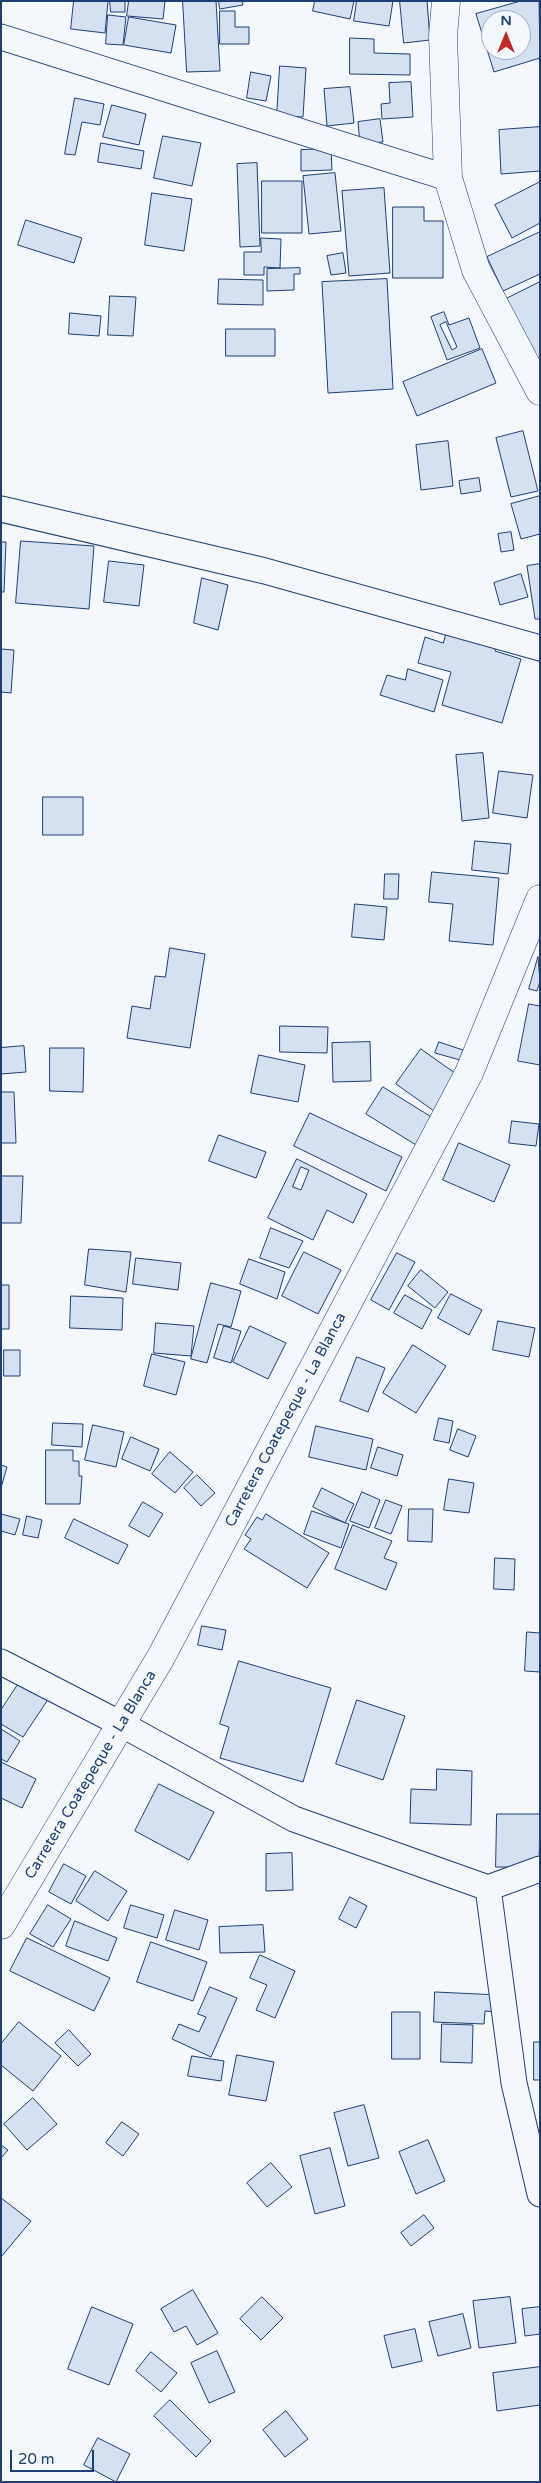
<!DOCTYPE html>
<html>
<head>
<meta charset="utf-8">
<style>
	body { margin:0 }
	#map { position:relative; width:541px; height:2483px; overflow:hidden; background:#f4f7fb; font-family:"Varela Round",sans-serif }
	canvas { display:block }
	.frame { position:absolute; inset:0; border:2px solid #1d3f73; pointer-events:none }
	.north { position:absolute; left:481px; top:10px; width:50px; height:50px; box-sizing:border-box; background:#f4f7fb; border:1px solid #9eadc5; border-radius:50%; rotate:0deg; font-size:14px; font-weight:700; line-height:20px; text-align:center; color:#1d3f73 }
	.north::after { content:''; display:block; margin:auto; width:18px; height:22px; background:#c62828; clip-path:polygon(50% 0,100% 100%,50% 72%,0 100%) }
	.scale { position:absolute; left:10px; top:2450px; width:84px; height:22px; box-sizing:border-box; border:2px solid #1d3f73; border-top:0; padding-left:6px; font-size:15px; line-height:18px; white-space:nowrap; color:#1d3f73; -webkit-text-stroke:4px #f4f7fb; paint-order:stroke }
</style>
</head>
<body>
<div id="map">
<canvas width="541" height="2483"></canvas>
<div class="frame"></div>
<div class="north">N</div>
<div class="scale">20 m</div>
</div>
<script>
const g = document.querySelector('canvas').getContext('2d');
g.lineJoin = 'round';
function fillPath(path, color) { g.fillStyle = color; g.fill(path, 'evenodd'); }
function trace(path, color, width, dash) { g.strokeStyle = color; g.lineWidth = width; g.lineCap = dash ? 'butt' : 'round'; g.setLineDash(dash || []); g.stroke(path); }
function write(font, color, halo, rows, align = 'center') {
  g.font = font + ' "Varela Round",sans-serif'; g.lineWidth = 4; g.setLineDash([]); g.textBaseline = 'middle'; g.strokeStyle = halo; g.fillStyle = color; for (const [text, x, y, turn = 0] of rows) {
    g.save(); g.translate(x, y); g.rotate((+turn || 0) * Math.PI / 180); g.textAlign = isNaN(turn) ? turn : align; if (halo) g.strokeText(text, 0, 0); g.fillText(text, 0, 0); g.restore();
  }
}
const building = new Path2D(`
	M74 1H108L105 33 71 29Z
	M110 1H125V12H111Z
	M129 1H165L163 19 127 16Z
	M183 1H216L220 71 187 72Z
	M219 1H242L243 5 220 9Z
	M315 1H354L350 19 313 11Z
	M357 1H393L389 26 354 21Z
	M400 1H427L430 40 404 43Z
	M521 1H539L540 58 494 72 476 14ZM491 20H521V50H491Z
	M220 11H235V27H249V44H220Z
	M108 15 126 17 123 45 106 44Z
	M129 17 176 25 171 53 124 45Z
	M350 38 374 39V53L410 54V75L350 74Z
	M280 66 306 68 303 117 277 116Z
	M251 72 271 76 266 101 247 98Z
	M411 82 413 117 382 119 381 104 390 103 389 83Z
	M350 87 354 123 327 126 324 89Z
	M75 98 104 104 100 125 82 122 75 155 65 154Z
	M112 105 146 114 139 145 103 137Z
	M380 119 383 142 360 144 358 122Z
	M540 127V171L501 174 499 130Z
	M163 136 201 143 192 186 154 178Z
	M101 143 144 151 141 169 98 162Z
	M331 149 332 170 301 171V150Z
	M257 163 260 246 240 247 237 164Z
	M335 173 341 231 309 234 303 176Z
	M262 181H302V233H262Z
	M540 182V223L512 238 495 205Z
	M384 188 390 273 349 276 342 191Z
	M152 193 192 199 184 251 145 245Z
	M393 207H424V221H443V278H393Z
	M26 220 82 238 74 263 18 245Z
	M540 232V274L503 291 487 257Z
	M261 238 281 239 280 268 264 267V275H244V252H261Z
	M343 253 346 273 331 275 327 256Z
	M300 268V274H294V290L267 291V269Z
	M219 279 263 280V305L218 304Z
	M387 279 393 389 328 393 322 282Z
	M540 282V369L504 300Z
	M110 296 136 297 133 336 108 335Z
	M444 312 449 325 469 318 480 348 447 360 431 317ZM446 322 457 347 452 350 440 325Z
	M70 313 101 316 99 336 69 334Z
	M226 329H275V356H226Z
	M482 349 496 383 417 416 403 382Z
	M523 431 538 491 511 497 496 438Z
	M448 441 453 486 421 490 416 445Z
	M479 478 481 491 461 494 459 481Z
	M540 496V534L521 539 511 504Z
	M511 532 514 550 501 552 498 534Z
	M21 541 94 546 89 609 16 603Z
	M1 542H6L4 592H1Z
	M109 561 144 565 139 606 104 602Z
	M540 564V619H535L527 566Z
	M521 574 528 597 500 605 494 583Z
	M202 578 228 585 218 630 194 623Z
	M448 627 498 638 495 651 521 659 502 723 442 705 451 672 418 663 425 637 443 643Z
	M1 649 14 650 11 693 1 692Z
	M408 669 443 680 434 712 380 695 387 675 405 680Z
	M483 753 489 818 462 821 456 755Z
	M499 771 533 775 527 818 493 813Z
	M43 797H83V835H43Z
	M475 841 511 844 508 874 472 870Z
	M432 872 499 878 493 945 449 941 453 904 429 902Z
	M385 874H399L398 899H384Z
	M355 904 387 907 384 940 352 937Z
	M170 948 205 954 190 1048 127 1038 132 1006 150 1009 155 976 165 977Z
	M538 957 540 981 537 991 529 989Z
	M529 1004 540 1006V1065L518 1061Z
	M280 1026 328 1027 327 1053 280 1052Z
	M370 1042 371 1081 333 1082 332 1043Z
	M439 1042 463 1050 460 1060 435 1053Z
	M24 1046 26 1072 1 1074V1048Z
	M50 1048H84L83 1092 50 1091Z
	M421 1049 459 1076 434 1111 396 1084Z
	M259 1055 305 1065 298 1102 251 1093Z
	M383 1087 433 1118 416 1145 366 1114Z
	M1 1092H14L16 1143H1Z
	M310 1113 402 1157 386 1191 294 1146Z
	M512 1121 539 1124 536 1146 509 1143Z
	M219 1135 266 1152 256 1178 209 1161Z
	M459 1143 510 1165 494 1202 443 1180Z
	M297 1159 367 1194 353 1223 327 1210 313 1240 268 1218ZM301 1167 309 1170 301 1190 293 1187Z
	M1 1176H23L21 1223H1Z
	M271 1228 303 1241 289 1268 260 1258Z
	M89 1249 131 1252 126 1292 85 1285Z
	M304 1252 341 1270 318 1314 282 1296Z
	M397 1253 415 1262 389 1310 371 1300Z
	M136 1258 181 1263 178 1290 133 1284Z
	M249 1259 285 1272 277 1299 240 1284Z
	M421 1270 448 1292 435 1308 408 1286Z
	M211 1283 241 1291 231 1327 218 1324 207 1363 191 1359Z
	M1 1285H9V1329H1Z
	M451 1294 482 1310 469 1335 438 1318Z
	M405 1295 432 1310 422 1329 394 1313Z
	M71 1296 123 1298 122 1330 70 1328Z
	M498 1321 535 1328 529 1357 493 1350Z
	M156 1323 194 1326 191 1356 154 1353Z
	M224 1326 241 1331 231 1363 214 1358Z
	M250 1326 286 1343 268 1379 233 1362Z
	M413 1345 446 1366 416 1413 383 1393Z
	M4 1350H20V1376H4Z
	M152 1354 185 1362 176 1395 144 1386Z
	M357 1357 385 1368 368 1412 340 1401Z
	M439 1418 453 1421 449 1443 434 1440Z
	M53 1423 83 1424 82 1447 52 1445Z
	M93 1425 124 1432 116 1467 85 1460Z
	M316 1426 373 1439 366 1470 309 1457Z
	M458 1429 476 1436 468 1457 450 1450Z
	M131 1437 159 1449 150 1471 122 1459Z
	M378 1447 403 1455 397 1476 371 1468Z
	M46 1450H73V1461H79V1476H82L80 1504H46Z
	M170 1452 193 1472 175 1493 152 1474Z
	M1 1465 7 1467 1 1488Z
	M197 1475 215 1493 201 1506 184 1488Z
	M449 1479 474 1483 469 1513 444 1510Z
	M322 1488 354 1504 345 1523 313 1507Z
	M362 1492 380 1500 369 1528 350 1521Z
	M386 1500 402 1506 391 1534 375 1528Z
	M143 1502 163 1514 149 1537 129 1526Z
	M409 1509H433L432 1542 408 1541Z
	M312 1511 349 1524 341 1548 304 1534Z
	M1 1514 20 1519 15 1535 1 1531Z
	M266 1514 329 1553 307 1588 244 1549 251 1539 245 1535 257 1517 262 1520Z
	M27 1516 42 1520 38 1538 23 1535Z
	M74 1519 128 1545 118 1564 65 1538Z
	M353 1525 392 1541 384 1558 397 1563 386 1590 335 1569Z
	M495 1558 515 1559 514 1590 494 1589Z
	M202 1626 226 1630 222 1650 198 1645Z
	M527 1632 540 1633V1672L525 1671Z
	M239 1661 331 1688 303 1782 220 1758 229 1727 220 1724Z
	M21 1680 49 1698 23 1737 1 1724V1710Z
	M357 1700 405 1716 383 1780 336 1764Z
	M1 1729 20 1741 7 1762 1 1759Z
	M1 1762 36 1779 22 1808 1 1798Z
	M437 1769 472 1771 471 1825 410 1823 411 1789 436 1790Z
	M159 1784 214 1812 189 1860 135 1831Z
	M497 1814H540L539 1867H496Z
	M292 1853 293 1890 266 1891V1854Z
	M64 1864 86 1876 71 1904 49 1892Z
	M95 1871 127 1891 108 1921 76 1901Z
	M350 1897 367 1906 356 1928 339 1919Z
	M48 1905 71 1919 53 1947 30 1934Z
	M131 1905 164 1915 157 1938 124 1928Z
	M175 1910 208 1920 199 1950 166 1940Z
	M75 1921 117 1938 108 1961 66 1946Z
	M263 1925 265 1952 220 1953 219 1927Z
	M27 1938 110 1978 94 2011 10 1971Z
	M151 1942 207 1962 193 2001 137 1982Z
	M260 1955 295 1971 275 2018 256 2010 267 1985 250 1978Z
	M210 1987 237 1998 211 2057 172 2039 179 2024 199 2032 206 2017 198 2014Z
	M435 1992 499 1995V2012L485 2011 484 2024 434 2022Z
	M392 2012H420V2059H392Z
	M19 2022 61 2056 33 2091 1 2065V2044Z
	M442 2024 473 2025 472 2063 441 2062Z
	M69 2030 91 2054 78 2066 55 2043Z
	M534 2042H540V2080H534Z
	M237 2055 274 2062 266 2101 229 2095Z
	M192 2056 224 2061 221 2081 188 2076Z
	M33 2098 57 2124 27 2150 4 2124Z
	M364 2105 379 2158 348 2166 334 2113Z
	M122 2122 139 2134 123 2156 106 2143Z
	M428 2140 445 2181 416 2194 399 2152Z
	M1 2145 8 2150 1 2158Z
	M330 2148 345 2206 315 2214 300 2156Z
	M271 2163 292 2187 267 2207 247 2183Z
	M1 2198 31 2221 1 2257Z
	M424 2215 434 2228 411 2246 401 2233Z
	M193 2290 218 2333 197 2345 186 2326 174 2332 161 2309Z
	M262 2297 283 2318 261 2340 240 2319Z
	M510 2297 516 2343 479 2348 473 2301Z
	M92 2307 133 2324 109 2385 68 2369Z
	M540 2307V2334L525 2336 522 2309Z
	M463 2314 471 2348 438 2356 429 2322Z
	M415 2329 422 2361 392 2368 384 2336Z
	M217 2351 235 2392 209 2403 191 2363Z
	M151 2352 177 2373 161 2392 136 2371Z
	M540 2367V2405L497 2411 493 2373Z
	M170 2400 211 2441 196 2457 154 2416Z
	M286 2411 308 2439 285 2457 263 2430Z
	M98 2438 130 2454 116 2482 84 2465Z`);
fillPath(building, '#d5e0f0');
trace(building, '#1d3f73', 1);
const minor = new Path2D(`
	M1 37 448 178
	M1 509 265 571 540 648
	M1 1662 121 1724 294 1819 488 1888 540 1869
	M488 1888 514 2083 540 2194`);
const secondary = new Path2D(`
	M446 1 443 36 448 178 476 270 540 391
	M1 1925 161 1657 469 1073 540 899`);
trace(minor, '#1d3f73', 27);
trace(secondary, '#1d3f73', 29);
trace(minor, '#f4f7fb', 25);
trace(secondary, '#f4f7fb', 28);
write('15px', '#1d3f73', '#f4f7fb', [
	["Carretera Coatepeque - La Blanca",286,1420,-62],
	["Carretera Coatepeque - La Blanca",91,1775,-59]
]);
</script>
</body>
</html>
